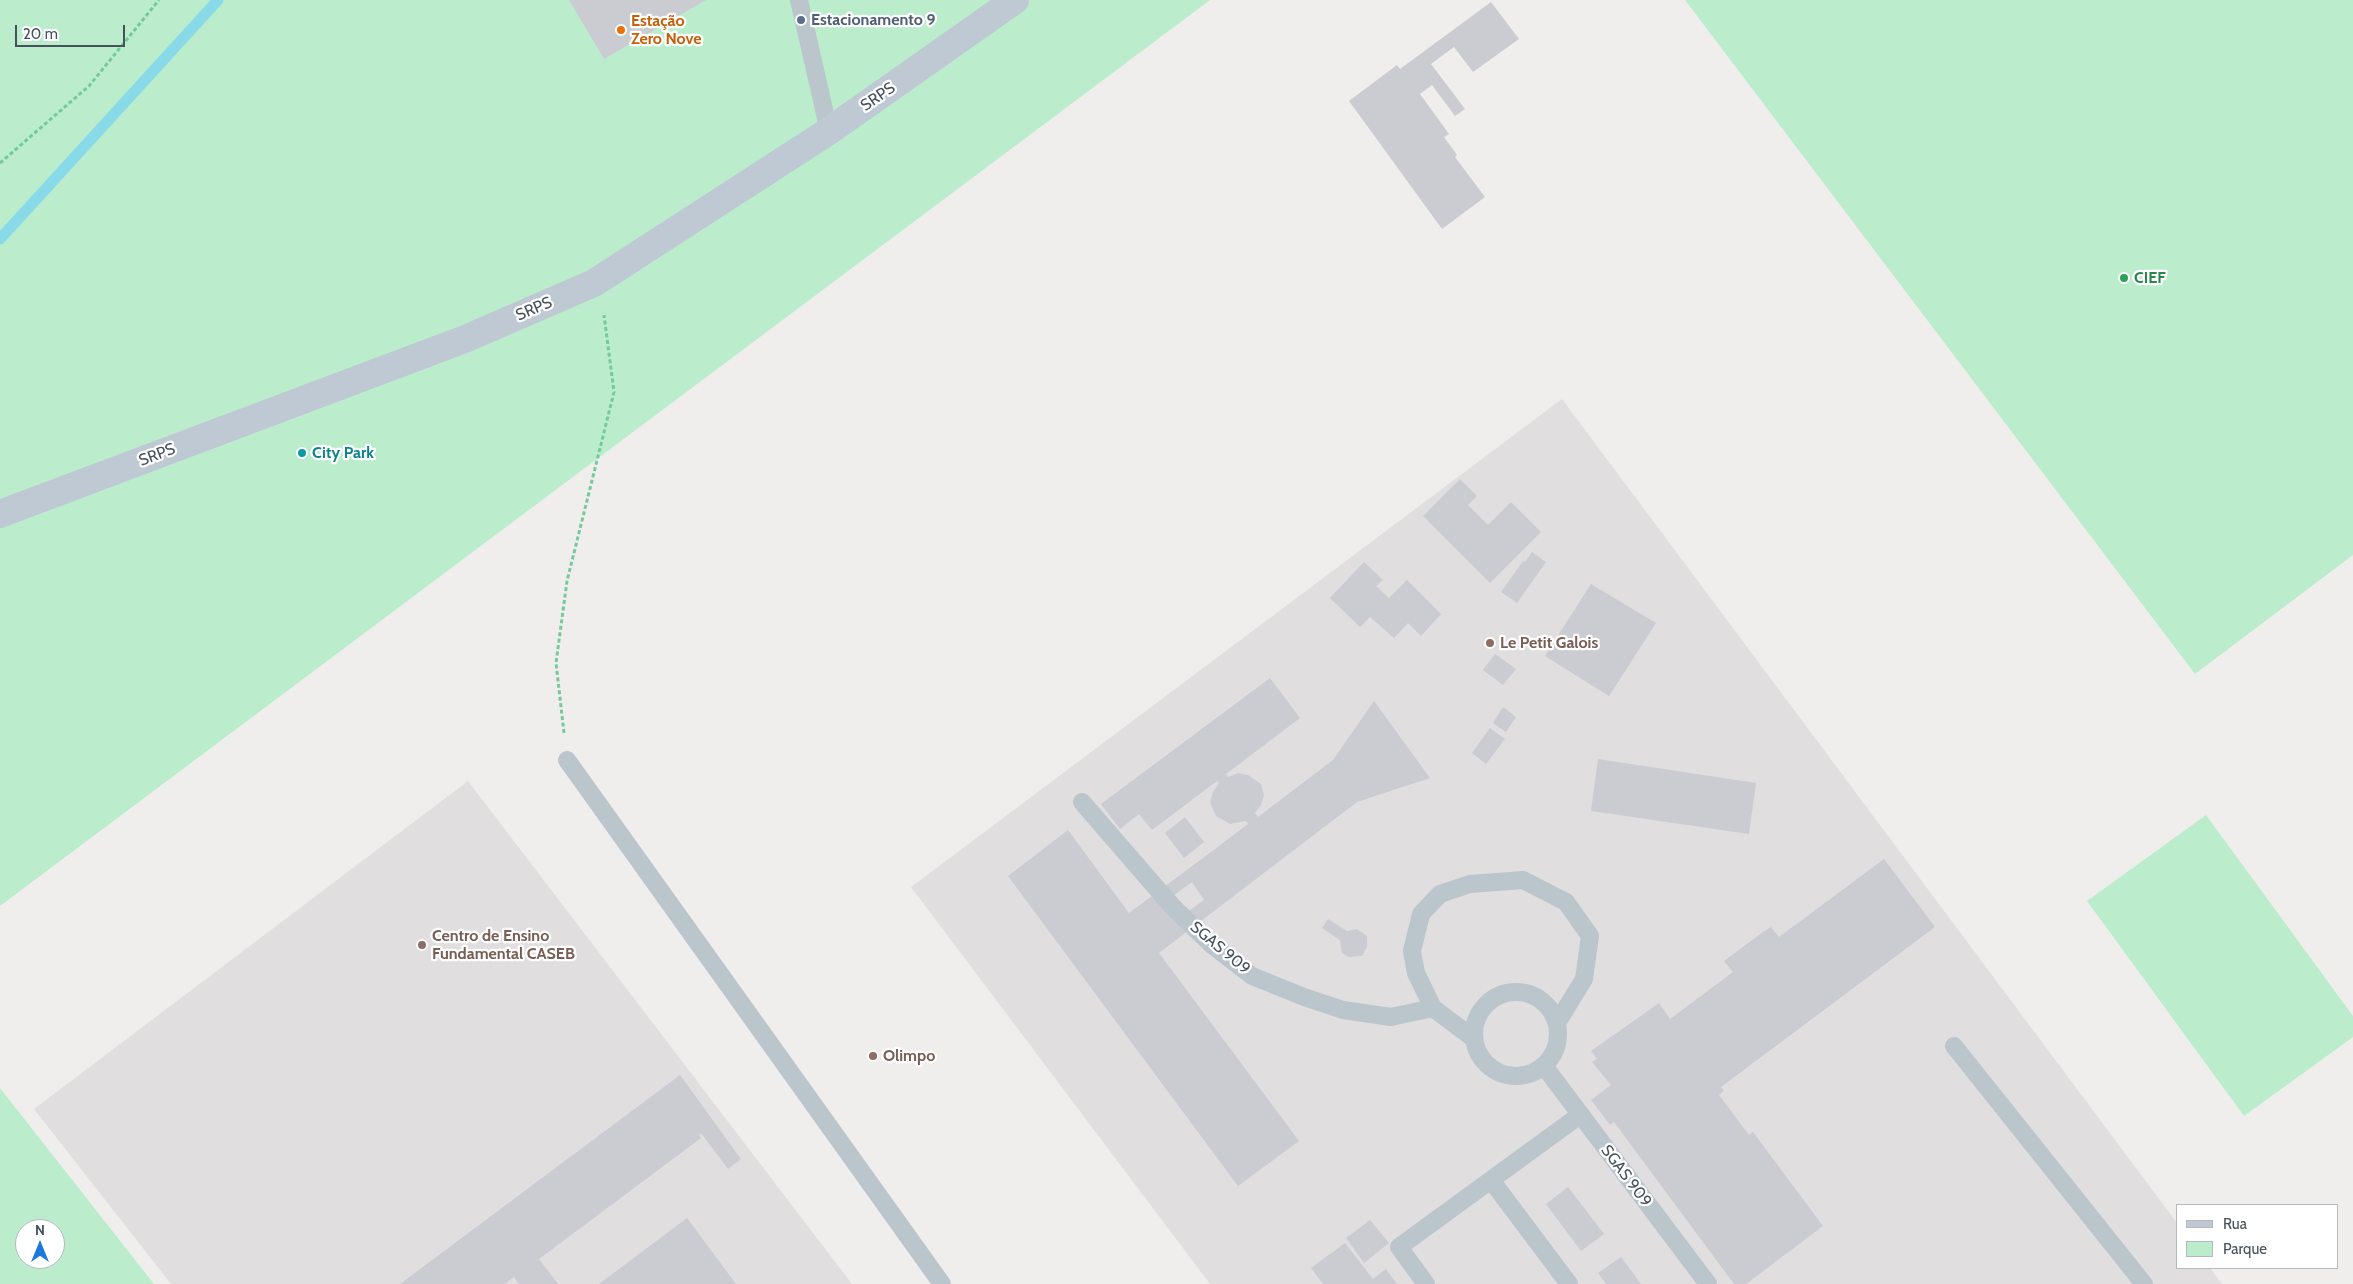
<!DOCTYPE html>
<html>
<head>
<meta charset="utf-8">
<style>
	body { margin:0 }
	#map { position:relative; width:2353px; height:1284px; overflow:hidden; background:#f0eded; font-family:Cabin,sans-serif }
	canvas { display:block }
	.legend { position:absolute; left:2176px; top:1204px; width:162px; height:65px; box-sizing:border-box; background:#fff; border:1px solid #b5b9bd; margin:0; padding:6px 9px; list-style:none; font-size:15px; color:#46515a }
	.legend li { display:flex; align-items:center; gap:10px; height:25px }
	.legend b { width:25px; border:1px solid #b5b9bd }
	.north { position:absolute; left:15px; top:1219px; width:50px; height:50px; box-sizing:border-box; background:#fff; border:1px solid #b5b9bd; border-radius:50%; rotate:0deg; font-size:14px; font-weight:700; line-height:20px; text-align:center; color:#46515a }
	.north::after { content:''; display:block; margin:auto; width:18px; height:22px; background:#1d79d9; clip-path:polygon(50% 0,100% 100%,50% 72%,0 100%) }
	.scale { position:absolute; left:15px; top:25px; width:110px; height:22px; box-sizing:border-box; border:2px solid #46515a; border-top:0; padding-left:6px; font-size:15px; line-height:18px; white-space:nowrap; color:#46515a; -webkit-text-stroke:4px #fff; paint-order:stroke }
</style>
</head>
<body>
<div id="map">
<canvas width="2353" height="1284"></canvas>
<ul class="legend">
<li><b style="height:6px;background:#bec9d4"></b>Rua</li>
<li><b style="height:14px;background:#bbedcc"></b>Parque</li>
</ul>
<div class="north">N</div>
<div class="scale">20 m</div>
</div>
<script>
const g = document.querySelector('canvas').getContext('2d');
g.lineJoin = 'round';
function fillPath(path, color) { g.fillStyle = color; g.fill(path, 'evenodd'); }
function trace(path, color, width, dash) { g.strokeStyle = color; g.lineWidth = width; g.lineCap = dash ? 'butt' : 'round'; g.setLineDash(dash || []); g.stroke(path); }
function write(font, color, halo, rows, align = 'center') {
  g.font = font + ' Cabin,sans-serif'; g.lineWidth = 4.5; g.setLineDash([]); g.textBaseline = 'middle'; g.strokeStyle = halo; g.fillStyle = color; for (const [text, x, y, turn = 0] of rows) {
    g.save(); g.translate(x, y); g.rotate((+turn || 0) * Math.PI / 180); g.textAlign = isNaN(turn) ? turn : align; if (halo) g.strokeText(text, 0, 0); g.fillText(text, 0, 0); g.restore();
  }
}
fillPath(new Path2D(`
	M1562 399 2177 1223V1268H2210L2222 1284H1210L911 887Z
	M468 781 852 1284H171L34 1109Z`), '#e1dedf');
fillPath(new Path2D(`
	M0 0H1210L0 906Z
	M1685 0H2353V555L2195 674Z
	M2206 815 2353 1016V1037L2244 1116 2087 901Z
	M0 1088 154 1284H0ZM25 1229H55V1259H25Z`), '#bbedcc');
trace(new Path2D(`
	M0 239 218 0`), '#89dae9', 11);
fillPath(new Path2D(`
	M569 0H706L604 59Z
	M1491 2 1519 39 1473 72 1454 47 1431 64 1465 109 1455 116 1432 85 1420 94 1449 134 1444 137 1457 155 1455 157 1485 197 1442 229 1349 101 1397 65 1400 69Z
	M1460 479 1477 496 1468 505 1488 525 1511 502 1541 532 1490 583 1423 516Z
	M1532 552 1546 562 1517 603 1501 592 1523 561 1525 562Z
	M1364 562 1383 580 1376 586 1389 598 1407 580 1441 614 1421 636 1408 623 1394 638 1370 617 1360 627 1330 598Z
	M1591 584 1656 623 1609 696 1545 656Z
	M1495 654 1516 669 1503 685 1483 670Z
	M1270 678 1300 718 1226 774 1228 777 1238 773 1248 775 1261 784 1264 795 1261 805 1255 813 1258 817 1333 760 1374 701 1430 778 1357 802 1159 953 1299 1141 1238 1186 1008 876 1068 830 1129 913 1207 855 1248 824 1246 821 1230 824 1216 816 1210 802 1213 792 1219 783 1217 781 1152 830 1139 814 1120 829 1101 804ZM1192 882 1204 900 1186 913 1173 896Z
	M1503 707 1516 717 1506 732 1493 723Z
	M1490 728 1505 739 1486 764 1472 753Z
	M1598 759 1756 783 1749 834 1591 811Z
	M1185 817 1204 842 1184 858 1165 833Z
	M1884 859 1935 927 1721 1087 1724 1091 1719 1095 1749 1135 1753 1132 1823 1226 1746 1284H1734L1614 1122 1610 1125 1591 1100 1611 1085 1592 1062 1597 1059 1591 1051 1659 1003 1670 1019 1733 972 1724 961 1763 932 1771 927 1779 937Z
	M1328 919 1347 931 1357 929 1367 936V947L1362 956 1349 957 1342 953 1340 940 1322 928Z
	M680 1075 741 1159 728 1169 701 1133 699 1135 701 1138 539 1259 558 1284H519L514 1277 505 1284H400Z
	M1568 1187 1604 1234 1581 1251 1546 1204Z
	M687 1218 736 1284H599Z
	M1370 1220 1389 1243 1364 1263 1346 1238Z
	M1345 1243 1373 1279 1386 1269 1397 1284H1323L1311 1268Z
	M1621 1257 1641 1284H1606L1598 1273Z`), '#caccd2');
trace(new Path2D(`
	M0 163 89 86 159 0
	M564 733 556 663 567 581 614 392 604 315`), '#75ca9b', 3, [4, 2.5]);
trace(new Path2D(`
	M799 0 829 131
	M567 760 942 1284
	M1082 802 1172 906 1212 945 1252 976 1304 997 1343 1010 1391 1017 1433 1008
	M1474 1034a42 42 0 1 1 84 0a42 42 0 1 1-84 0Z
	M1473 1038 1433 1008 1416 973 1412 951 1421 914 1440 894 1470 884 1523 880 1566 902 1590 936 1584 979 1557 1023
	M1954 1046 2144 1284
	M1544 1066 1708 1284
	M1491 1180 1569 1284
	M1426 1284 1399 1247 1580 1115`), '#bbc5cc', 18);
trace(new Path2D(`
	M0 514 465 339 594 283 829 131 1015 0`), '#bec9d4', 28);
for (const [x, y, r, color] of [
	[801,20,5,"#5c6f8a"],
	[621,30,5,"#e8710a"],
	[2124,278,5,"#2e9e5b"],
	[302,453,5,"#0f9aa8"],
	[1490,643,5,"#8d6e63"],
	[422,945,5,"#8d6e63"],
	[873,1056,5,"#8d6e63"]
]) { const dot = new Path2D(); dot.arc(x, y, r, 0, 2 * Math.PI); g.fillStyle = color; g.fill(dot); trace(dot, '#fff', 2); }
write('bold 16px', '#4e5e75', '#fff', [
	["Estacionamento 9",811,20]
], 'left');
write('bold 16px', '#c56008', '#fff', [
	["Estação",631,21],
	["Zero Nove",631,39]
], 'left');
write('16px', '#46515a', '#fff', [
	["SRPS",878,97,-35],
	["SRPS",534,309,-23],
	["SRPS",157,455,-21],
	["SGAS 909",1220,948,40],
	["SGAS 909",1626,1176,53]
]);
write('bold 16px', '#27864d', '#fff', [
	["CIEF",2134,278]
], 'left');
write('bold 16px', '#0d838f', '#fff', [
	["City Park",312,453]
], 'left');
write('bold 16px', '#785e54', '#fff', [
	["Le Petit Galois",1500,643],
	["Centro de Ensino",432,936],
	["Fundamental CASEB",432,954],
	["Olimpo",883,1056]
], 'left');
</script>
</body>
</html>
